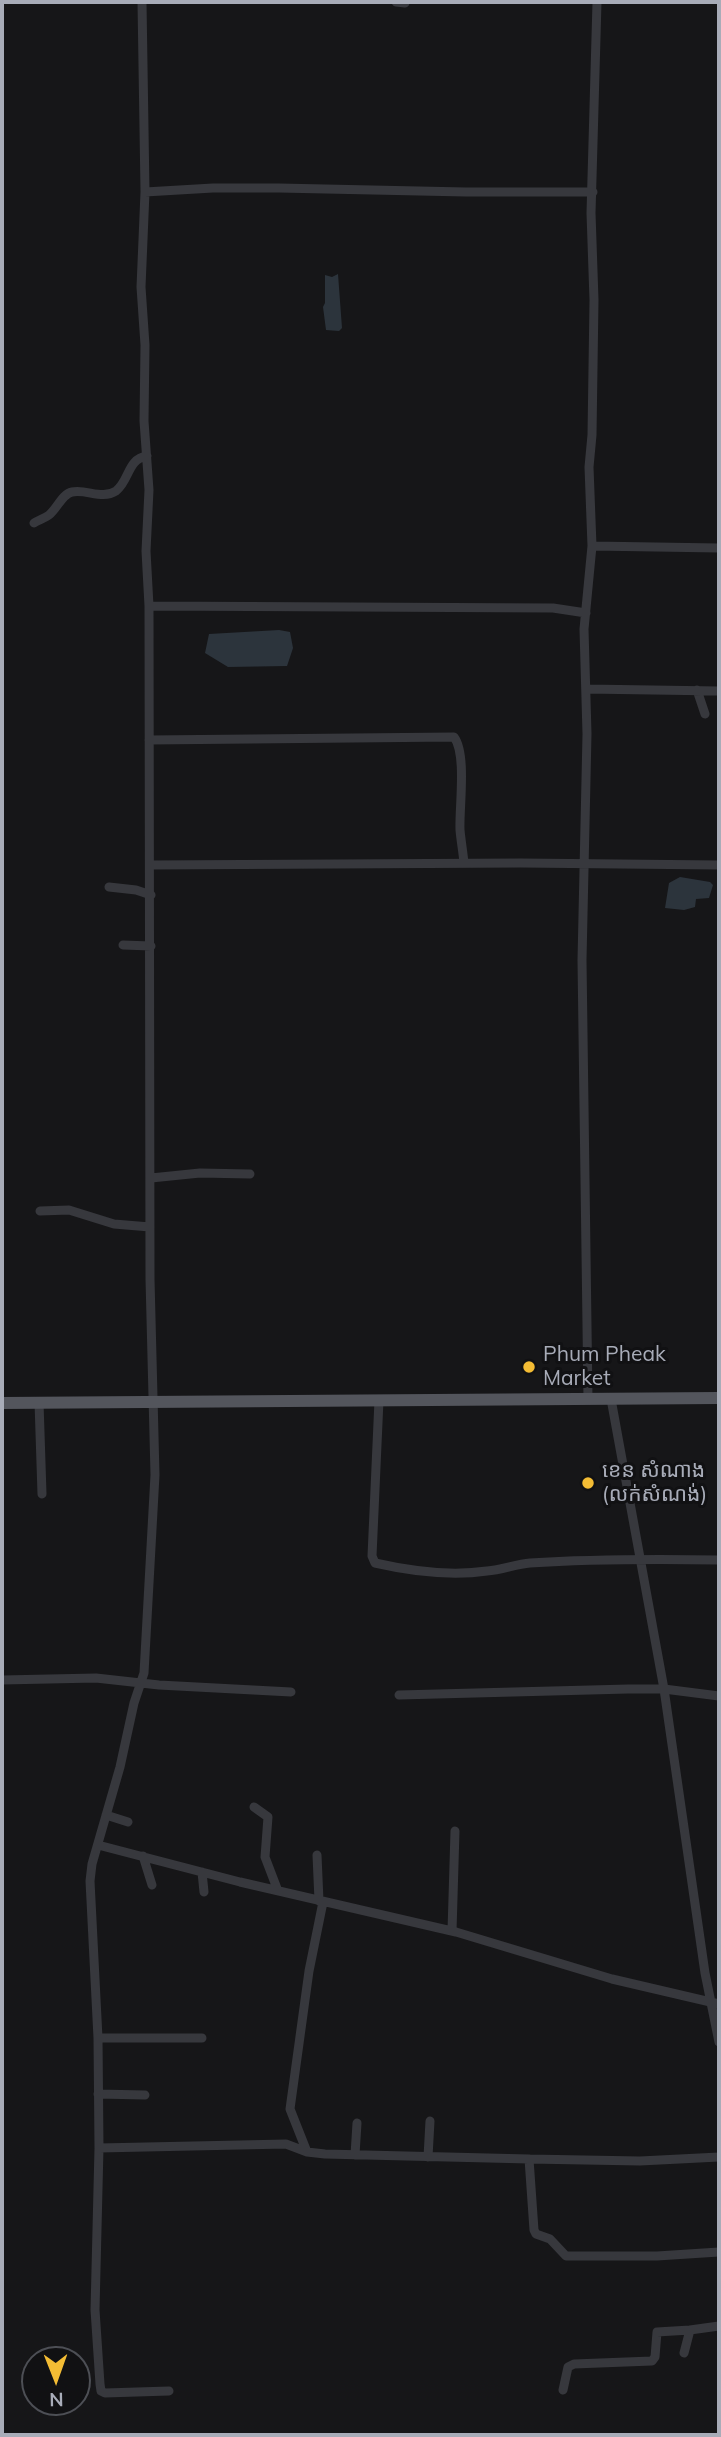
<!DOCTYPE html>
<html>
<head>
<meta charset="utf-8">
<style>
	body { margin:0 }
	#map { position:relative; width:721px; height:2437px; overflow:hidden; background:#161618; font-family:Mulish,sans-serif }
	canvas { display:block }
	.frame { position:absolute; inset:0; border:4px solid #a8acb8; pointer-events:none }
	.north { position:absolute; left:21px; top:2346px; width:70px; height:70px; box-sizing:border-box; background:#111113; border:2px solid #4d4f55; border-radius:50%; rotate:179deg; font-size:19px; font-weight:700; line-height:28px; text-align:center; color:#a8acb8 }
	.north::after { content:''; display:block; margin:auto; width:24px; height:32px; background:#f3bc34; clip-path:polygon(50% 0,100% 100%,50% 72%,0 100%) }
</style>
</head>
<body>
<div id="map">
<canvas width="721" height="2437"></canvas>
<div class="frame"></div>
<div class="north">N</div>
</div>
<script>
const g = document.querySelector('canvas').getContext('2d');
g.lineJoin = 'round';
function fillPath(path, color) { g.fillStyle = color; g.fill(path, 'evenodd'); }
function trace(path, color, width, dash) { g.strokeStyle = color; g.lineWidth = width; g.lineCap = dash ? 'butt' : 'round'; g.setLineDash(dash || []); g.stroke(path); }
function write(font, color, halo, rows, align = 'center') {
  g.font = font + ' Mulish,"Noto Sans Khmer",sans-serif'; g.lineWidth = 6; g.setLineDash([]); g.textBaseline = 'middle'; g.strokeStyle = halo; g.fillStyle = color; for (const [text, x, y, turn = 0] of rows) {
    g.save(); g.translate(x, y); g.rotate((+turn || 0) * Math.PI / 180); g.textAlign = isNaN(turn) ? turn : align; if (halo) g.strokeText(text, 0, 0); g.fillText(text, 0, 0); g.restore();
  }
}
fillPath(new Path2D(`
	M338 274 342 328 339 331 326 330 323 307 325 303V275L332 277Z
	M279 630 290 632 293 648 287 666 228 667 205 653 209 634Z
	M680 877 710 882 713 885 709 898 696 899 695 907 684 910 665 908 669 883Z`), '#2c343c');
trace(new Path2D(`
	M142 2 145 192 141 287 145 345 144 421 149 490 146 551 149 606 150 1279 155 1475 144 1673 134 1703 120 1767 92 1864 90 1881 98 2038 99 2148 95 2310 100 2384 101 2391 105 2393 169 2391
	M396 2 405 3
	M145 192 213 188H279L466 192H593
	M34 523C39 520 45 518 49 515 57 509 62 494 72 492 87 489 102 500 116 491 130 480 127 459 147 456
	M592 546 719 548
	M149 606 553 608 586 613
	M586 689 719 691
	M697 690 705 714
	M149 740 454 737C467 754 459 808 460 830 461 841 463 852 464 863
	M150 865 521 863 719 865
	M109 887 136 890 151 895
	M123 945 151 946
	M151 1178 200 1173 250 1174
	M40 1211 69 1210 114 1224 150 1227
	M588 1399 582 960 587 734 584 629 592 546 589 467 592 435 594 300 591 213 597 2
	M611 1399 664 1689 705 1973 719 2042
	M379 1400 372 1556 375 1563C410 1571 452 1576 487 1571 502 1570 516 1564 530 1563 593 1559 656 1559 719 1560
	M39 1402 42 1494
	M2 1680 96 1678 159 1685 291 1692
	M399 1695 628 1689H664L719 1696
	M254 1807 268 1817 265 1857 278 1891
	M106 1815 128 1822
	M98 1845 240 1882 456 1932 612 1979 719 2004
	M317 1855 319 1901
	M143 1856 152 1885
	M202 1872 204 1892
	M452 1931 455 1831
	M98 2038H202
	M98 2094 145 2095
	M99 2148 286 2144 307 2152 325 2154 529 2159 534 2230 536 2234 550 2239 566 2256H657L719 2252
	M307 2152 290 2109 309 1971 323 1902
	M355 2155 357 2123
	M428 2157 430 2121
	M529 2159 640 2161 719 2157
	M684 2353 690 2330 719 2326
	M563 2390 568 2367 574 2364 652 2361 655 2357 657 2332 690 2330`), '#37383d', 9);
trace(new Path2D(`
	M2 1403 719 1398`), '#53555c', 12);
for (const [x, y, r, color] of [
	[529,1367,7,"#f3bc34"],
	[588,1483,7,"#f3bc34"]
]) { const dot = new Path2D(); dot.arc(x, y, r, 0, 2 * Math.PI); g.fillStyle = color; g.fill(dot); trace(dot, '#111113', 2.5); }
write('21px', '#a8acb8', '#111113', [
	["Phum Pheak",543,1355],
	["Market",543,1379],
	["ខេន សំណាង",602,1471],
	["(លក់សំណង់)",602,1495]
], 'left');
</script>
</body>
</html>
